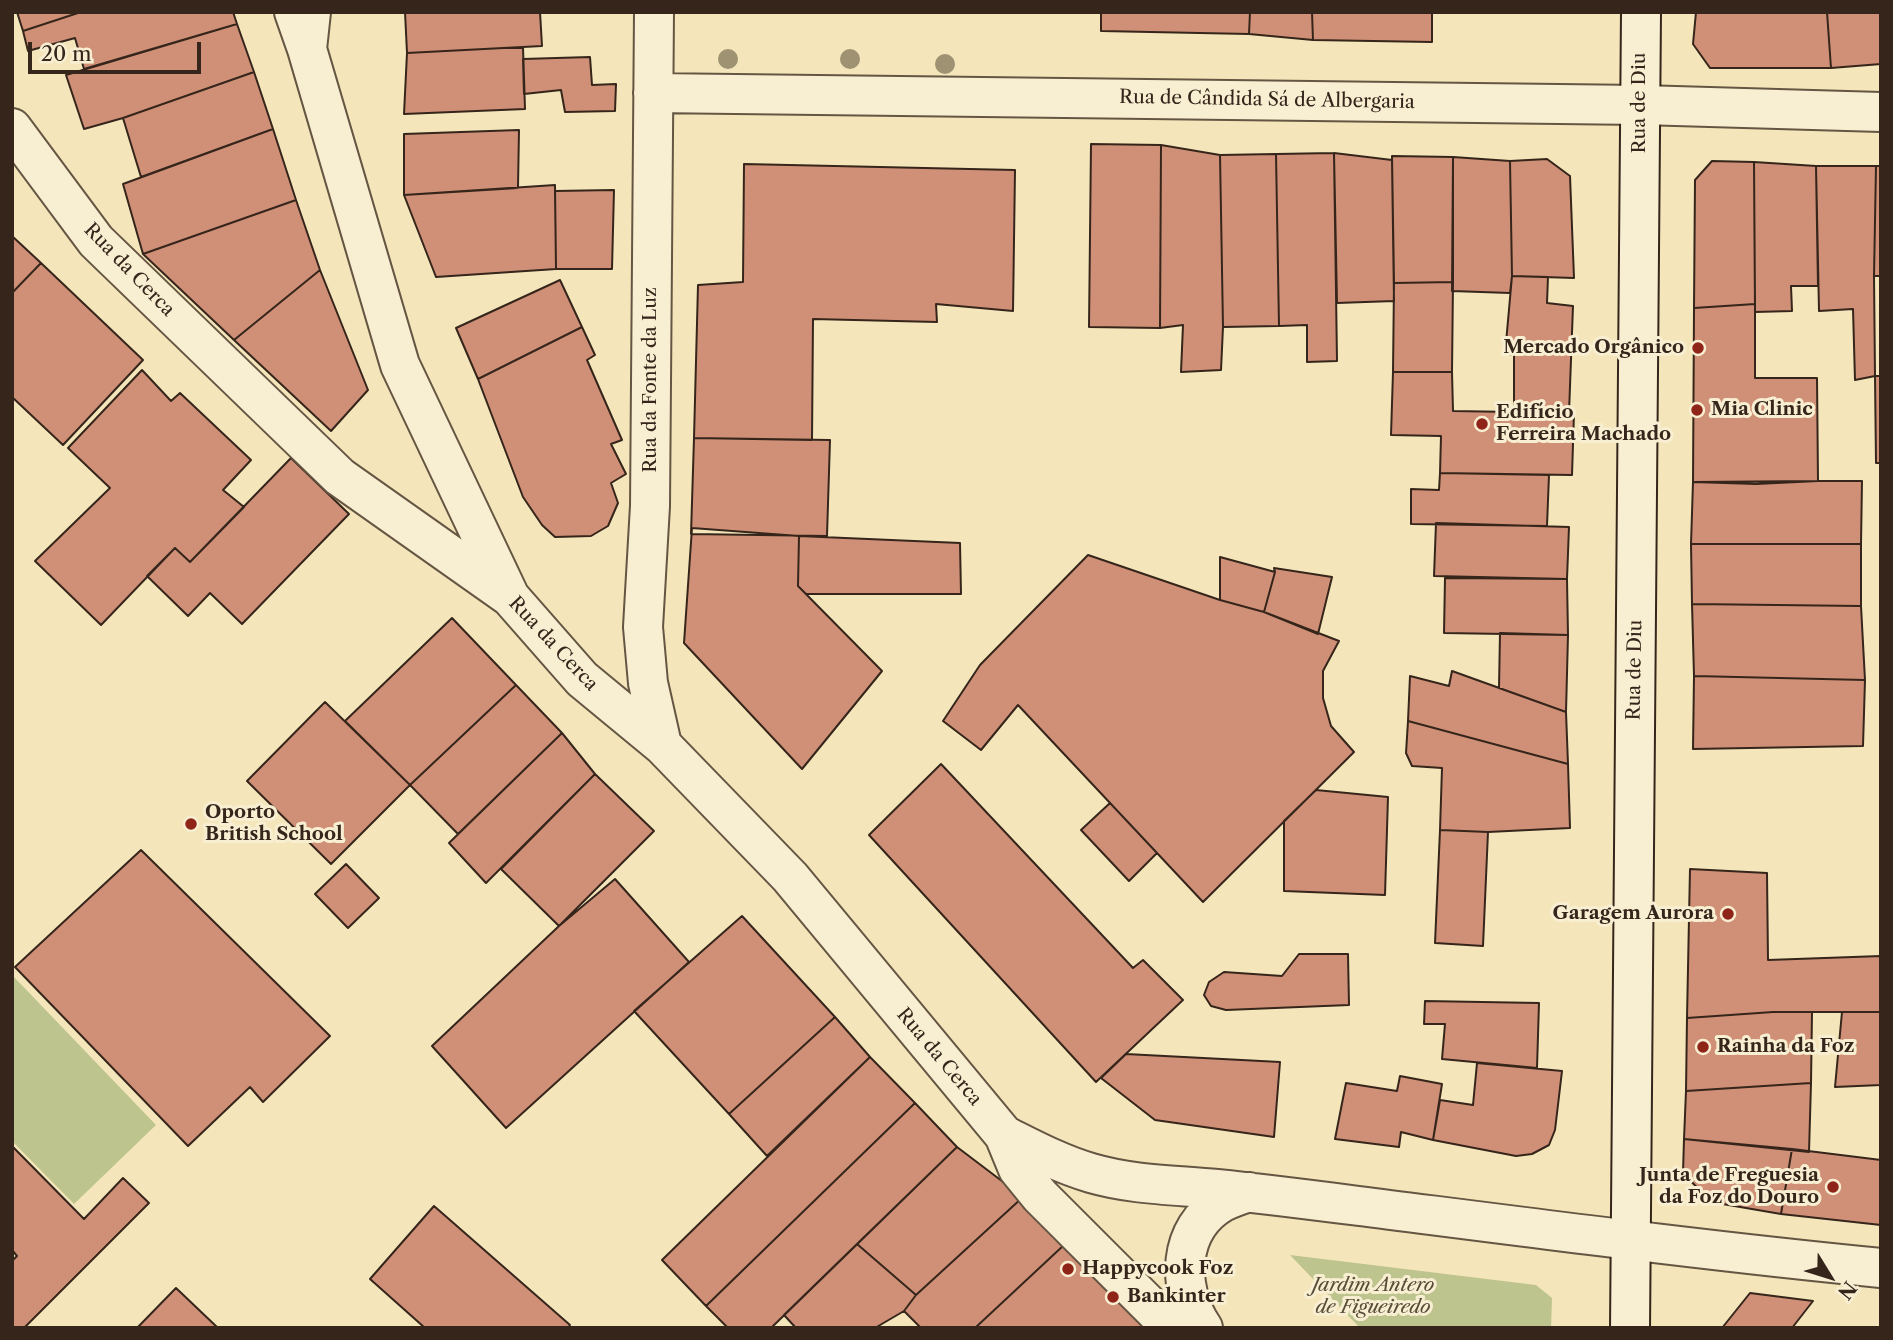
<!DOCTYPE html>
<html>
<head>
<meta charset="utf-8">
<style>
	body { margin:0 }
	#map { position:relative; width:1893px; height:1340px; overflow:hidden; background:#f4e6ba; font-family:"Libre Caslon Text",serif }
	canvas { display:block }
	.frame { position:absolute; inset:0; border:14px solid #35251b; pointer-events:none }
	.north { position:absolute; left:1795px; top:1242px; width:70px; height:70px; -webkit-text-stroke:5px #f8efd2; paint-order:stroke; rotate:128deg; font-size:19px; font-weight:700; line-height:28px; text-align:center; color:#35251b }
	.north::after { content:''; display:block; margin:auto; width:24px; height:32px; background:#35251b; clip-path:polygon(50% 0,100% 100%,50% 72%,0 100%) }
	.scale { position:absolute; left:28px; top:42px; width:173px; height:32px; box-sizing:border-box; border:4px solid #35251b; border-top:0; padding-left:9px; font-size:21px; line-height:24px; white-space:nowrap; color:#35251b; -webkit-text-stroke:5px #f8efd2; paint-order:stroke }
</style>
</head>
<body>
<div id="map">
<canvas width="1893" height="1340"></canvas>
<div class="frame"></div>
<div class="north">N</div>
<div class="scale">20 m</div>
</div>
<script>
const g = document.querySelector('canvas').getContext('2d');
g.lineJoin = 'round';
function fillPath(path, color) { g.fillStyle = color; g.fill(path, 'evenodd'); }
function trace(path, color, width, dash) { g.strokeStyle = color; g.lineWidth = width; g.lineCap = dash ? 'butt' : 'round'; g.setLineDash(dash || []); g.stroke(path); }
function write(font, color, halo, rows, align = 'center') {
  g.font = font + ' "Libre Caslon Text",serif'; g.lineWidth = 6; g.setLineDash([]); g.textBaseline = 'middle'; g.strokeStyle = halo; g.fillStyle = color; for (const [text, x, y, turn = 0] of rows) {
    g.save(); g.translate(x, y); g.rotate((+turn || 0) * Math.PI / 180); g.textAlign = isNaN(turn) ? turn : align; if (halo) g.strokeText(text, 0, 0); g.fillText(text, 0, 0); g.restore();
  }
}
fillPath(new Path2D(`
	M14 977 156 1125 74 1204 12 1141V979Z
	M1290 1255 1536 1285 1552 1298 1551 1328H1360Z`), '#bec48e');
const building = new Path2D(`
	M17 12H81L23 31Z
	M81 12H233L237 24 84 69 75 38 28 51 23 31Z
	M405 12H540L542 46 407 53Z
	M1101 12H1250L1249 34 1101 31Z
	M1250 12H1312L1313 40 1249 34Z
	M1312 12H1432V42L1313 40Z
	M1696 12H1827L1831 68H1710L1693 44Z
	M1827 12H1881V64L1831 68Z
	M237 24 254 72 123 118 84 129 66 75Z
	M523 47 525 109 404 114 407 53Z
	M590 57 592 85 616 84 615 111 565 112 561 90 524 94 523 59Z
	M254 72 273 129 141 177 123 118Z
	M273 129 296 200 143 254 123 184Z
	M519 130 518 188 404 195V134Z
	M1091 144 1161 145 1160 328 1089 327Z
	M1161 145 1220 155 1223 327 1221 370 1181 372 1183 325 1160 328Z
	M1334 153 1392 160 1394 301 1337 303Z
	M1334 153 1337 361 1307 362V325L1279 326 1276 154Z
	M1276 154 1279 326 1223 327 1220 155Z
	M1392 156 1453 157V282L1394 283Z
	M1453 157 1510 161 1512 276 1510 293 1452 291Z
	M1547 159 1570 176 1574 278 1512 276 1510 161Z
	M1712 161 1754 162 1755 304 1694 308 1695 180Z
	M1754 162 1816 166 1818 286H1791L1792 311 1755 312Z
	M744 164 1015 170 1013 311 936 304 937 322 813 319 812 440 694 438 698 285 743 282Z
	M1816 166H1876L1874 276 1875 376 1855 380 1853 309 1819 311Z
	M1876 166H1881V276H1874Z
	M555 185 556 269 436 277 404 195Z
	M614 190 612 269H556L555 191Z
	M296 200 320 270 234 340 143 254Z
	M12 236 41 263 12 293Z
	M41 263 143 360 63 445 12 397V293Z
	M320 270 368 390 331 431 234 340Z
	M1512 276 1548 277 1547 303 1573 306 1569 413H1514V355L1505 354Z
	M560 280 582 327 478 379 456 328Z
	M1453 282 1452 372H1393L1394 283Z
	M1755 304V378H1817L1818 481 1756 484 1693 482 1694 308Z
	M582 327 595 355 587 360 622 440 611 444 626 474 611 483 618 503 608 526 591 536 555 537 542 525 523 497 478 379Z
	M142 370 171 401 180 393 251 460 223 490 244 507 190 562 175 548 101 625 35 561 110 488 68 448Z
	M1393 372H1452L1453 411 1574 413 1572 475 1440 473 1441 436 1391 435Z
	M1875 376H1881V463H1876Z
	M694 438 830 440 827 536 691 534Z
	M291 458 349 514 242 624 210 593 188 616 147 576 175 548 190 562Z
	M1440 473 1549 475 1547 526 1411 524V489L1439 490Z
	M1818 481H1862L1861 544H1691L1693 482Z
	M1436 523 1569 527 1567 579 1434 576Z
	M692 528 799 536 798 586 882 671 802 769 684 643Z
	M799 536 960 543 961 594H806L798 586Z
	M1691 544H1861V606L1692 604Z
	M1088 555 1220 600 1264 612 1339 641 1323 671V698L1331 726 1354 752 1203 902 1018 705 981 750 943 721 980 665Z
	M1220 557 1275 572 1264 612 1220 600Z
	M1274 568 1332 577 1318 634 1264 612 1275 572Z
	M1445 578 1567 579 1568 635 1444 633Z
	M1692 604 1861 606 1865 680 1694 676Z
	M452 618 516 685 410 785 345 721Z
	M1500 633 1568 635 1566 712 1499 688Z
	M1452 671 1566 712 1568 764 1408 721 1410 676 1449 686Z
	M1694 676 1865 680 1863 746 1693 749Z
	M516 685 562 733 458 834 410 785Z
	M325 702 410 785 331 864 247 781Z
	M1408 721 1568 764 1570 828 1488 832 1440 830 1442 768 1412 766 1406 753Z
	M562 733 595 774 486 883 449 843Z
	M941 764 1133 968 1143 960 1183 1000 1096 1082 869 835Z
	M595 774 654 831 559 926 501 869Z
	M1316 790 1388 797 1385 895 1284 891V821Z
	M1110 803 1157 853 1129 881 1081 830Z
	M1440 830 1488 832 1483 946 1435 943Z
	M141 850 330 1036 263 1102 250 1087 188 1146 15 967Z
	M346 864 379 898 348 928 315 894Z
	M1690 869 1767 873 1768 960 1881 956V1012H1773L1687 1018Z
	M615 879 689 962 506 1128 432 1046 559 926Z
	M742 916 835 1017 729 1114 634 1011Z
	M1299 954H1348L1349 1005 1226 1010 1211 1006 1204 995 1209 982 1224 972 1282 976Z
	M1425 1001 1539 1003 1537 1068 1442 1059 1445 1024H1424Z
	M1773 1012H1812L1811 1083 1686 1091 1687 1018Z
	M1842 1012H1881V1085L1835 1087Z
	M835 1017 870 1057 767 1156 729 1114Z
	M1126 1054 1280 1062 1274 1137 1155 1120 1101 1078Z
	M870 1057 915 1103 706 1306 662 1260Z
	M1477 1063 1562 1071 1555 1130 1549 1145 1532 1154 1516 1156 1433 1140 1440 1100 1473 1105Z
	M1400 1076 1442 1084 1433 1140 1401 1132 1399 1147 1335 1139 1346 1083 1397 1091Z
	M1811 1083 1809 1152 1684 1139 1686 1091Z
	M915 1103 957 1147 771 1328H728L706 1306Z
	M1684 1139 1792 1149 1781 1214 1711 1202 1683 1173Z
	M12 1146 84 1219 123 1178 149 1203 24 1328H12V1261L17 1256 12 1250Z
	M957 1147 1023 1197 916 1295 857 1244Z
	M1792 1149 1881 1160V1225L1781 1214Z
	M1023 1197 1064 1245 975 1328H921L904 1311 916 1295Z
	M434 1206 570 1325 568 1328H425L370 1279Z
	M857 1244 916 1295 904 1311 875 1328H796L784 1315Z
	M1064 1245 1113 1297 1147 1328H975Z
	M176 1288 218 1328H137Z
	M1750 1293 1813 1301 1792 1328H1722Z`);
fillPath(building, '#d09077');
trace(building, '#35251b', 2);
const minor = new Path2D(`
	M294 12 307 49 311 12
	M654 12 650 506 643 627 648 683 662 745
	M307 49 400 365 509 595
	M653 93 1641 105 1881 112
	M12 128 96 241 340 477 510 597 582 679 662 745 790 877 1004 1135 1018 1169 1040 1196 1172 1328
	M1004 1135C1032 1149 1060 1164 1091 1173 1132 1185 1175 1185 1217 1189 1265 1194 1312 1200 1359 1206 1533 1228 1707 1251 1881 1268
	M1203 1328C1176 1288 1177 1228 1223 1202 1231 1198 1240 1195 1249 1192`);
const secondary = new Path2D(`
	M1630 1328 1641 12`);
trace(minor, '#655543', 42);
trace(secondary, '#35251b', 42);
trace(minor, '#f8efd2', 38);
trace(secondary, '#f8efd2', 38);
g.fillStyle = '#9e9272';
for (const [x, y] of [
	[728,59],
	[850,59],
	[945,64]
]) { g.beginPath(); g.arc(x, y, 10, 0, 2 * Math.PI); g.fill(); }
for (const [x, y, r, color] of [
	[1698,348,7,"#8f2418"],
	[1697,410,7,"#8f2418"],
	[1482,424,7,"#8f2418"],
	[191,824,7,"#8f2418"],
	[1728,914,7,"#8f2418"],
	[1703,1047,7,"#8f2418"],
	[1833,1187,7,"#8f2418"],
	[1068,1269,7,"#8f2418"],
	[1113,1297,7,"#8f2418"]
]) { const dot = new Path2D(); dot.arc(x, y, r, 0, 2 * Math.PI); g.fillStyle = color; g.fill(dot); trace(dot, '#f8efd2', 2.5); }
write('19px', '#35251b', '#f8efd2', [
	["Rua de Cândida Sá de Albergaria",1267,100,1],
	["Rua de Diu",1640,103,-90],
	["Rua da Cerca",129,270,46],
	["Rua da Fonte da Luz",651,380,-90],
	["Rua da Cerca",553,644,47],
	["Rua de Diu",1635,670,-89],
	["Rua da Cerca",939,1057,50]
]);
write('bold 19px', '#35251b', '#f8efd2', [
	["Mercado Orgânico",1684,348,"right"],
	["Mia Clinic",1711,410],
	["Edifício",1496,413],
	["Ferreira Machado",1496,435],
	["Oporto",205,813],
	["British School",205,835],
	["Garagem Aurora",1714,914,"right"],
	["Rainha da Foz",1717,1047],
	["Junta de Freguesia",1819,1176,"right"],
	["da Foz do Douro",1819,1198,"right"],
	["Happycook Foz",1082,1269],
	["Bankinter",1127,1297]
], 'left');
write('italic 19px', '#574d38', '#f8efd2', [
	["Jardim Antero",1373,1286],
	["de Figueiredo",1373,1308]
]);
</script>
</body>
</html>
